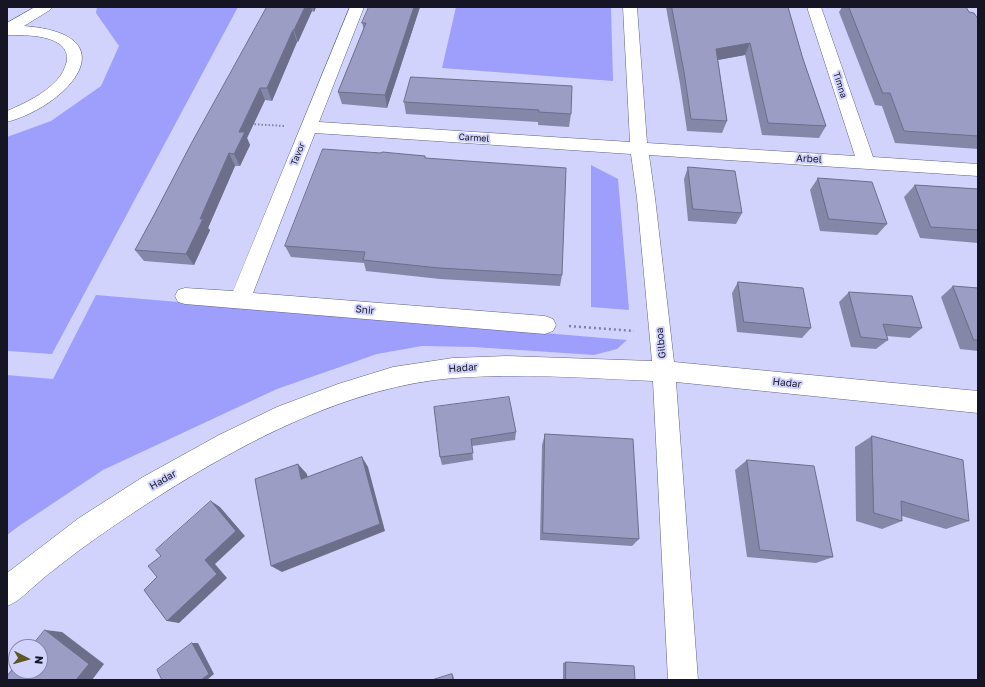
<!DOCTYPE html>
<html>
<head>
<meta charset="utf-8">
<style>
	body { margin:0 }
	#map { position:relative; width:985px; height:687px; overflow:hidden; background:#d1d3fd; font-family:"Golos Text",sans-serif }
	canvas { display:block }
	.frame { position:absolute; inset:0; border:8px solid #151523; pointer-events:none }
	.north { position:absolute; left:8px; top:639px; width:40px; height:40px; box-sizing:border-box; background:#d1d3fd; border:1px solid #8687a6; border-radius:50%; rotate:96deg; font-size:11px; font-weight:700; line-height:16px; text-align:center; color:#151523 }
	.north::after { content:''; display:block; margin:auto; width:14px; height:18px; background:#5d5724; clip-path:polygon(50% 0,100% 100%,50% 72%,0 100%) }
</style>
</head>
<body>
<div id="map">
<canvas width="985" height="687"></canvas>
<div class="frame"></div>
<div class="north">N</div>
</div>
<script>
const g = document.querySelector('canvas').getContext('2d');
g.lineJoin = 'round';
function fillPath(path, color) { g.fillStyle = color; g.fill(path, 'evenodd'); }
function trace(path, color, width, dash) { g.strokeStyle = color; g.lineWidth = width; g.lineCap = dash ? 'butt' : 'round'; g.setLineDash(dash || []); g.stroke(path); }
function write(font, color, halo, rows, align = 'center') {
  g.font = font + ' "Golos Text",sans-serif'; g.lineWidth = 4; g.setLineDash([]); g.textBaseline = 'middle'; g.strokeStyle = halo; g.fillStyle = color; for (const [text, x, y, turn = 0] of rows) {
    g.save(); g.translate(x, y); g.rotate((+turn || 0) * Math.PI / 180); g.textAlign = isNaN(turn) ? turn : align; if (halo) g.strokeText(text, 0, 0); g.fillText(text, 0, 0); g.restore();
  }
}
fillPath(new Path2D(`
	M97 7H238L52 354 7 351V137L51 121 101 86 119 46 96 13Z
	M456 7H611L613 81 442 68Z
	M591 165 618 179 629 310 591 307Z
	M96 295 627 340 617 349 594 355 474 347 422 346 377 354 277 389 103 470 19 526 7 535V375L53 379Z`), '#9e9efd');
const minor = new Path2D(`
	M350 7H364L319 122 630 142 623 7H637L647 143 855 156 807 7H821L873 157 978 164V176L649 155 655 198 674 362 978 391V413L676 382 698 680H668L653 381C587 378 520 373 454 378 350 386 246 441 159 496 125 518 92 540 60 565 53 571 45 576 38 583 28 591 20 601 7 606V573L79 518 143 477 219 435 277 407 338 384 393 367 453 358 507 356 652 361 637 198 631 154 315 133 253 293 545 316 553 319 556 325 553 331 545 334 185 304 178 302 175 296 178 290 185 288 233 291Z`);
const tertiary = new Path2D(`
	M35 7H52L50 10 24 26C130 34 70 105 7 122V111C25 103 43 95 57 80 62 75 65 68 67 61 70 34 25 35 7 35V23Z`);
trace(minor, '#606286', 1);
trace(tertiary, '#606286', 1);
trace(new Path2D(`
	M251 124 284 126`), '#80819f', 2, [1.5, 2]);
trace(new Path2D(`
	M569 326 634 331`), '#80819f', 2.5, [2, 3]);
fillPath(minor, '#fff');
fillPath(tertiary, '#fff');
fillPath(new Path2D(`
	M267 7H316L314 12 312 11 298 42H297L272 101 265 100 247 138 250 145 240 166H235L208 228 210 230 194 265 144 261 135 250 154 215Z
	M420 7 387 108 342 104 338 92 364 30 362 23Z
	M666 7H788L803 59 826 126 819 138 762 135 745 55 718 60 727 121 722 133 687 131 680 84Z
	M841 7H966L969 12 978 19V149L895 143 882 106 875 105 839 12 841 9Z
	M411 77 571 114 569 127 538 125V122L406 114 404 102Z
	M381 153 425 156 426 158 562 275 560 286 440 279 366 271 364 263 291 257 285 246Z
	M688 167 742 213 736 224 688 221 684 179Z
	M818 178 887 224 877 235 820 231 810 190Z
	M915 185 978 189V243L920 238 904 197Z
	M738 282 811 328 802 338 737 332 732 293Z
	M953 286 978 288V351L960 349 941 297Z
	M849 292 922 328 910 338 887 336 888 340 876 349 851 347 839 302Z
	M434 407 516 432 515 440 472 446 473 460 442 465 440 457Z
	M545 434 639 539 632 546 540 540 542 445Z
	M872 436 969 521 946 529 902 516V521L882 529 856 521 855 447Z
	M747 460 833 557 816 563 747 557 735 470Z
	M566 662 635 680H563V663Z`), '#8587a9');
fillPath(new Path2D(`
	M305 7H311L312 11 298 42 294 30Z
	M313 7H316L314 12Z
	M414 7H420L387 108 385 95Z
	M293 30 297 42 272 101 267 88Z
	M750 43 745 55 712 61 716 49Z
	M260 88 265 100 247 138 250 145 240 166 234 154 239 132Z
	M229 153 235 166 208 228 210 230 194 265 186 254 200 219Z
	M362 457 368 467 385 531 282 572 271 566Z
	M298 464 307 474 310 489 301 479Z
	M211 501 220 507 245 536 215 564 227 578 179 623 167 621 205 560Z
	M45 630 62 632 104 664 92 680H76Z
	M192 643H198L214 674 207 680H201Z
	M452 674 453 675 454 680H453Z`), '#6c6e8a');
const building = new Path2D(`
	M267 7H305L294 30H293L267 88H260L239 132H245L234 154 229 153 200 219H203L186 254 135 250 154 215 191 144Z
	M369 7H414L385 95 338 92 366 23H362Z
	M672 7H788L803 59 826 126 768 123 750 43 716 49 727 121 691 119 684 72Z
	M849 7H966L969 12 974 13 978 19V136L904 131 890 93H883Z
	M411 77 572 86 571 114 539 112V110L404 102Z
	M323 149 381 153 382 152 425 156V158L566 168 562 275 439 268 363 260 365 252 285 246Z
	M688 167 735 171 742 213 693 209Z
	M818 178 872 182 887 224 829 219Z
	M915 185 978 189V230L931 227Z
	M738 282 803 288 811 328 744 322Z
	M953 286 978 288V340H974Z
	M849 292 912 296 922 328 883 324 888 340 861 337Z
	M509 397 516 432 471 439 473 453 440 457 434 407Z
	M545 434 633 439 639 539 543 533Z
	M872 436 963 460 969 521 901 501 902 521 874 513Z
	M362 457 380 524 271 566 255 479 298 464 301 479Z
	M747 460 814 466 833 557 760 550Z
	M211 501 236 531 205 560 217 574 167 621 144 590 157 577 148 566 161 556 156 550Z
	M45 630 89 664 76 680H7V676L16 665V671H40V647H31Z
	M192 643 209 674 201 680H162L157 670Z
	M566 662 634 666 635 680H566Z
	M452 674 453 680H432Z`);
fillPath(building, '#9b9dc5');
trace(building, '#6c6e8a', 1);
write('9px', '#151523', '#d1d3fd', [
	["Timna",840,85,72],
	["Carmel",474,138,4],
	["Tavor",298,154,-68]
]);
write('10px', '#151523', '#d1d3fd', [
	["Arbel",809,159,3],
	["Snir",365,310,5],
	["Gilboa",661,343,-96],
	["Hadar",463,368,-4],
	["Hadar",787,383,6],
	["Hadar",163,480,-30]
]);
</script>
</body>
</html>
